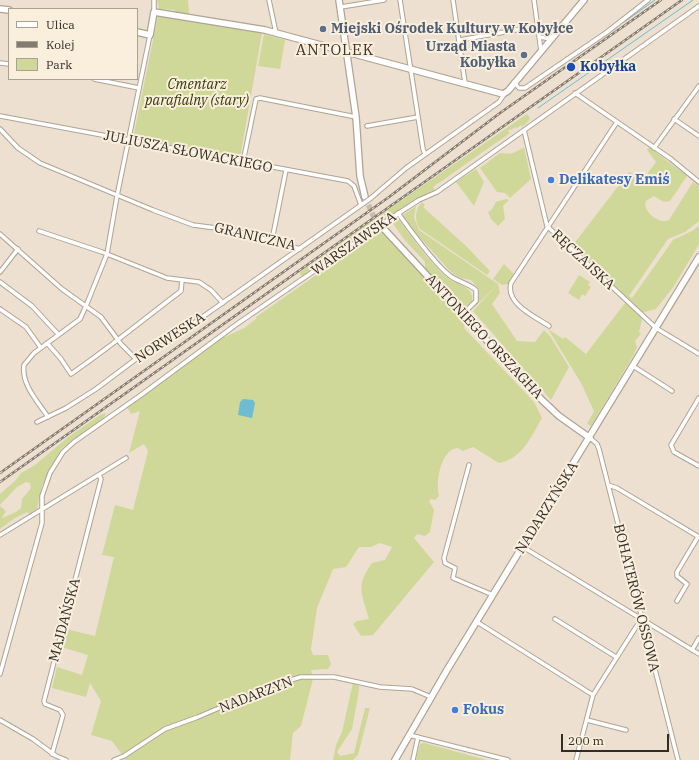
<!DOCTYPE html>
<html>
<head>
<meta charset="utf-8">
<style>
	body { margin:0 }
	#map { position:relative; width:699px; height:760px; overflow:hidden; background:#ede0d0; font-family:"IBM Plex Serif",serif }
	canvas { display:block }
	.legend { position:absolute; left:8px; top:8px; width:130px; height:72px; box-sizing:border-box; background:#faeedd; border:1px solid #aaa094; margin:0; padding:5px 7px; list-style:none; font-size:12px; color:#312c26 }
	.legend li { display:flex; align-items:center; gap:8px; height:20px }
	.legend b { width:20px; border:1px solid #aaa094 }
	.scale { position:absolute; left:561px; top:734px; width:108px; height:18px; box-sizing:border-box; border:2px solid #312c26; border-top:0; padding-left:5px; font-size:12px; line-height:14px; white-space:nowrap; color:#312c26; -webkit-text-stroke:3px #faeedd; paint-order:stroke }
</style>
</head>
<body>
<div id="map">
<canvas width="699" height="760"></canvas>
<ul class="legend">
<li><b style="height:5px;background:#fff"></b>Ulica</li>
<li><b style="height:5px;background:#837a70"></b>Kolej</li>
<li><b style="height:11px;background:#cfd899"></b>Park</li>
</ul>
<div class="scale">200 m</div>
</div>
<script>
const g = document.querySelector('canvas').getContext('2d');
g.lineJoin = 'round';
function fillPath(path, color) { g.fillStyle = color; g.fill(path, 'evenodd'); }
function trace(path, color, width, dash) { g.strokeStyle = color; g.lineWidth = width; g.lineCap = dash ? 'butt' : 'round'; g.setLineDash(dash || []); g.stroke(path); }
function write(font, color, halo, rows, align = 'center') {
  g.font = font + ' "IBM Plex Serif",serif'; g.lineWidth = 4; g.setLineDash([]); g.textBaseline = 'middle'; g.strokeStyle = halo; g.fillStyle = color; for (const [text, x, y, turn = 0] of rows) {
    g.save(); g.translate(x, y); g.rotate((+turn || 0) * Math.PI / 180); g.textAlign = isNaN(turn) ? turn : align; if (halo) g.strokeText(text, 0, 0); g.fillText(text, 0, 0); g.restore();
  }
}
fillPath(new Path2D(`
	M157 0H188L189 14 175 12V10L159 9Z
	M158 16 262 33 240 158 133 138Z
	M264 34 285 40 280 69 258 66Z
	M527 114 530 118 528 122H526L527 123 521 127V125L517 128 516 127 511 130 512 132 510 129 508 131 510 133 433 187 435 190 417 199 384 221 380 215Z
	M524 147 531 179 510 198 505 193 497 192 480 168 500 153C512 154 513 154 524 147Z
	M649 147 687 176 670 201 664 202 654 196 646 201C642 211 659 225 669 220L693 182 699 186V221L685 232 668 239 629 296 632 298 673 240 692 231 699 226V244L674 286 656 309 644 312 639 332 641 334 635 341 637 347 633 356 591 426 587 424 594 411 581 383 548 329 563 339 565 337 586 354 628 299 573 245 629 172 644 178 656 162 647 150Z
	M476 169 484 182 474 206 456 182Z
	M506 199 509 200 503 206 505 219 498 226 491 219 488 212 492 209 496 202Z
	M422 202 425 205 423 207 466 246 490 271 487 275 420 229C414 221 415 209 422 202Z
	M416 206 414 218 419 230 498 284 472 310 479 301V289L471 280 460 278 451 272 414 231 403 215Z
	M398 218C412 238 428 260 445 276 455 285 475 286 472 301L464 308 453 293 439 282 425 268V262L403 238 392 222Z
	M373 220 377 225 303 277 299 273Z
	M381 230 466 323 464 328 534 402 542 418C531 437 522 459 499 463L473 447 463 451 458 448C441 448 435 483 439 496L435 500 431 499 429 501 434 510 430 532 425 536 417 534 414 538 434 562 373 635 361 636 353 624 357 621 369 619C362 594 355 586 372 563L385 560 392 547 380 543 371 547H359L346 567 333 569 317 608 311 649 313 655H328L331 664 328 669 311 670 313 679 301 726 293 733 290 760H126L112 741 91 735 101 701 90 683 86 697 52 688 57 667 82 675 88 655 61 647 66 629 95 636 114 557 102 555 115 505 133 510 148 451 144 444 129 453 140 411 131 414 125 404 201 348 244 328 256 319V317Z
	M504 264 514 274 508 284 502 285 493 279Z
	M579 275 590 282 588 285 591 287 585 296 582 294 579 300 568 293Z
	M498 284 500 293 492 304 517 341 535 342 544 330 550 336 569 367 551 400 473 311Z
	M106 413 104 418 61 449 42 485 37 509 29 514 27 512 15 518 0 529V506L6 511 2 518 16 512 21 508 22 499 31 488 30 483 26 482 17 487 0 505V494L15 481 21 473 35 465 67 438 100 415Z
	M353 683 359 686V691L352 729 337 752 340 756 354 753 365 708H370L358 755 353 760H333L336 745 342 732Z
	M424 743 487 760H416L420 744Z`), '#cfd899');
fillPath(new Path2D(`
	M243 399 253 400 255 403 252 418 238 415 240 402Z`), '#6cbdd2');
trace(new Path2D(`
	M624 22 655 0
	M538 108 693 0`), '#6cbdd2', 1);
trace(new Path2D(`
	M365 197 373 215 384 229`), '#c7bcae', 5.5, [5.5, 3]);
const street = new Path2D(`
	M154 0V12
	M269 0 276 33
	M400 0 423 149 425 154
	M453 0 465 83
	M534 0 541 51
	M341 7 384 0
	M540 37 551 39
	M460 40 538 26
	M0 63 9 64
	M94 79 139 88
	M514 82 519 88H525L607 32 648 0
	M575 93 671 159 699 182
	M0 116 348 181 354 186 361 205
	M674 119 699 136
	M367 126 418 117
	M0 129 18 148 40 163 153 210 193 225 232 230 300 249
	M524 130 547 226 656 328 699 354
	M654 148 699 86
	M243 162 256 99 260 98 356 117
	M371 198 406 168 499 102 505 93
	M398 213C411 231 432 261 449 275 458 282 468 283 476 290V301L463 314
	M385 222 419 200 437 192 699 6
	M39 231 102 252 167 278 199 282 211 290 223 303
	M0 234 62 289 101 317 121 344 136 359
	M272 240 286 170
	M0 272 18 249
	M0 282 32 306 58 334
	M0 309 26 327 41 348
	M549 326C536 317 505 304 511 283L617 122
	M47 343 61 359 71 374C109 348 144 319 181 291L182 280
	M633 366 672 391
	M699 398 671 445 674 452 699 466
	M48 417C38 402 21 384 24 365L34 353 80 319 86 306 107 254 117 196 150 35
	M37 422 66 408 96 389 136 359 160 347 364 203
	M590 438 597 444 599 449 678 760
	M469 465 444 558 445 563 455 568 453 578 493 595
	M608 485 617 488 699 537
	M0 535 126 458
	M523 547 699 654
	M677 601 687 584 677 576V572L698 537
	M555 619 616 657
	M477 622 593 695
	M692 650 699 638
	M0 674 42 523V496L50 473 63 452 74 442 141 395 237 324 378 227
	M0 720 33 739 56 756 66 760
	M587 720 626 730
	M409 735 508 760
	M52 754 63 715 60 710 45 704 44 701 101 479 99 475
	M114 760 124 756 165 729 198 717 273 685 301 677H334L380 687 412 689 431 697
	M413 760 418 737
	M576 760 593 695 636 627 642 620`);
const secondary = new Path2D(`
	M339 0 356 117 360 176 365 197
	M0 9 9 10
	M137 32 150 35 154 12 265 30 503 94 508 91 584 0
	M384 229 543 401 559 416 590 438
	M395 760 447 670 699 257`);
trace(street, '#afa494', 5.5);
trace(secondary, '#afa494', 8);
trace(street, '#fff', 3.5);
trace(secondary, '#fff', 5.5);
const rail = new Path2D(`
	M0 473 389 197 500 113 661 0
	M0 482 682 0`);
trace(rail, '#837a70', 2.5);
trace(rail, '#faeedd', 1, [3]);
const streetBridge = new Path2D(`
	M364 203 371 198
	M378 227 385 222`);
trace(streetBridge, '#afa494', 5.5, []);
trace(streetBridge, '#fff', 3.5);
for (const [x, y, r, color] of [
	[323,29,4,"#5c6f8a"],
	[524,55,4,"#5c6f8a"],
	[571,67,5,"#1a4fb4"],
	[551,180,4,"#3f7fe0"],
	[455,710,4,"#3f7fe0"]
]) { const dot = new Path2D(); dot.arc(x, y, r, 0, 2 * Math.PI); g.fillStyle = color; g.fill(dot); trace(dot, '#faeedd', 1.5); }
write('bold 14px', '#4e5e75', '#faeedd', [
	["Miejski Ośrodek Kultury w Kobyłce",331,29],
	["Urząd Miasta",516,47,"right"],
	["Kobyłka",516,63,"right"]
], 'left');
write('bold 14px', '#164399', '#faeedd', [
	["Kobyłka",580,67]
], 'left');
write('italic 14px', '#353a07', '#faeedd', [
	["Cmentarz",197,85],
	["parafialny (stary)",197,101]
]);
write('14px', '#312c26', '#faeedd', [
	["JULIUSZA SŁOWACKIEGO",188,152,11],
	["GRANICZNA",255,237,13],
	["WARSZAWSKA",354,244,-35],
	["RĘCZAJSKA",583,260,43],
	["ANTONIEGO ORSZAGHA",484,337,47],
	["NORWESKA",170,338,-33],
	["NADARZYŃSKA",547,508,-58],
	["BOHATERÓW OSSOWA",636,598,76],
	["MAJDAŃSKA",65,620,-75],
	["NADARZYN",256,695,-21]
]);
write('bold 14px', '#366cbe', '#faeedd', [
	["Delikatesy Emiś",559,180],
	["Fokus",463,710]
], 'left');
g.letterSpacing = '1px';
write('15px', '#3d3326', '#faeedd', [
	["ANTOLEK",335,51]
]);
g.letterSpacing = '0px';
</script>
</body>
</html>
